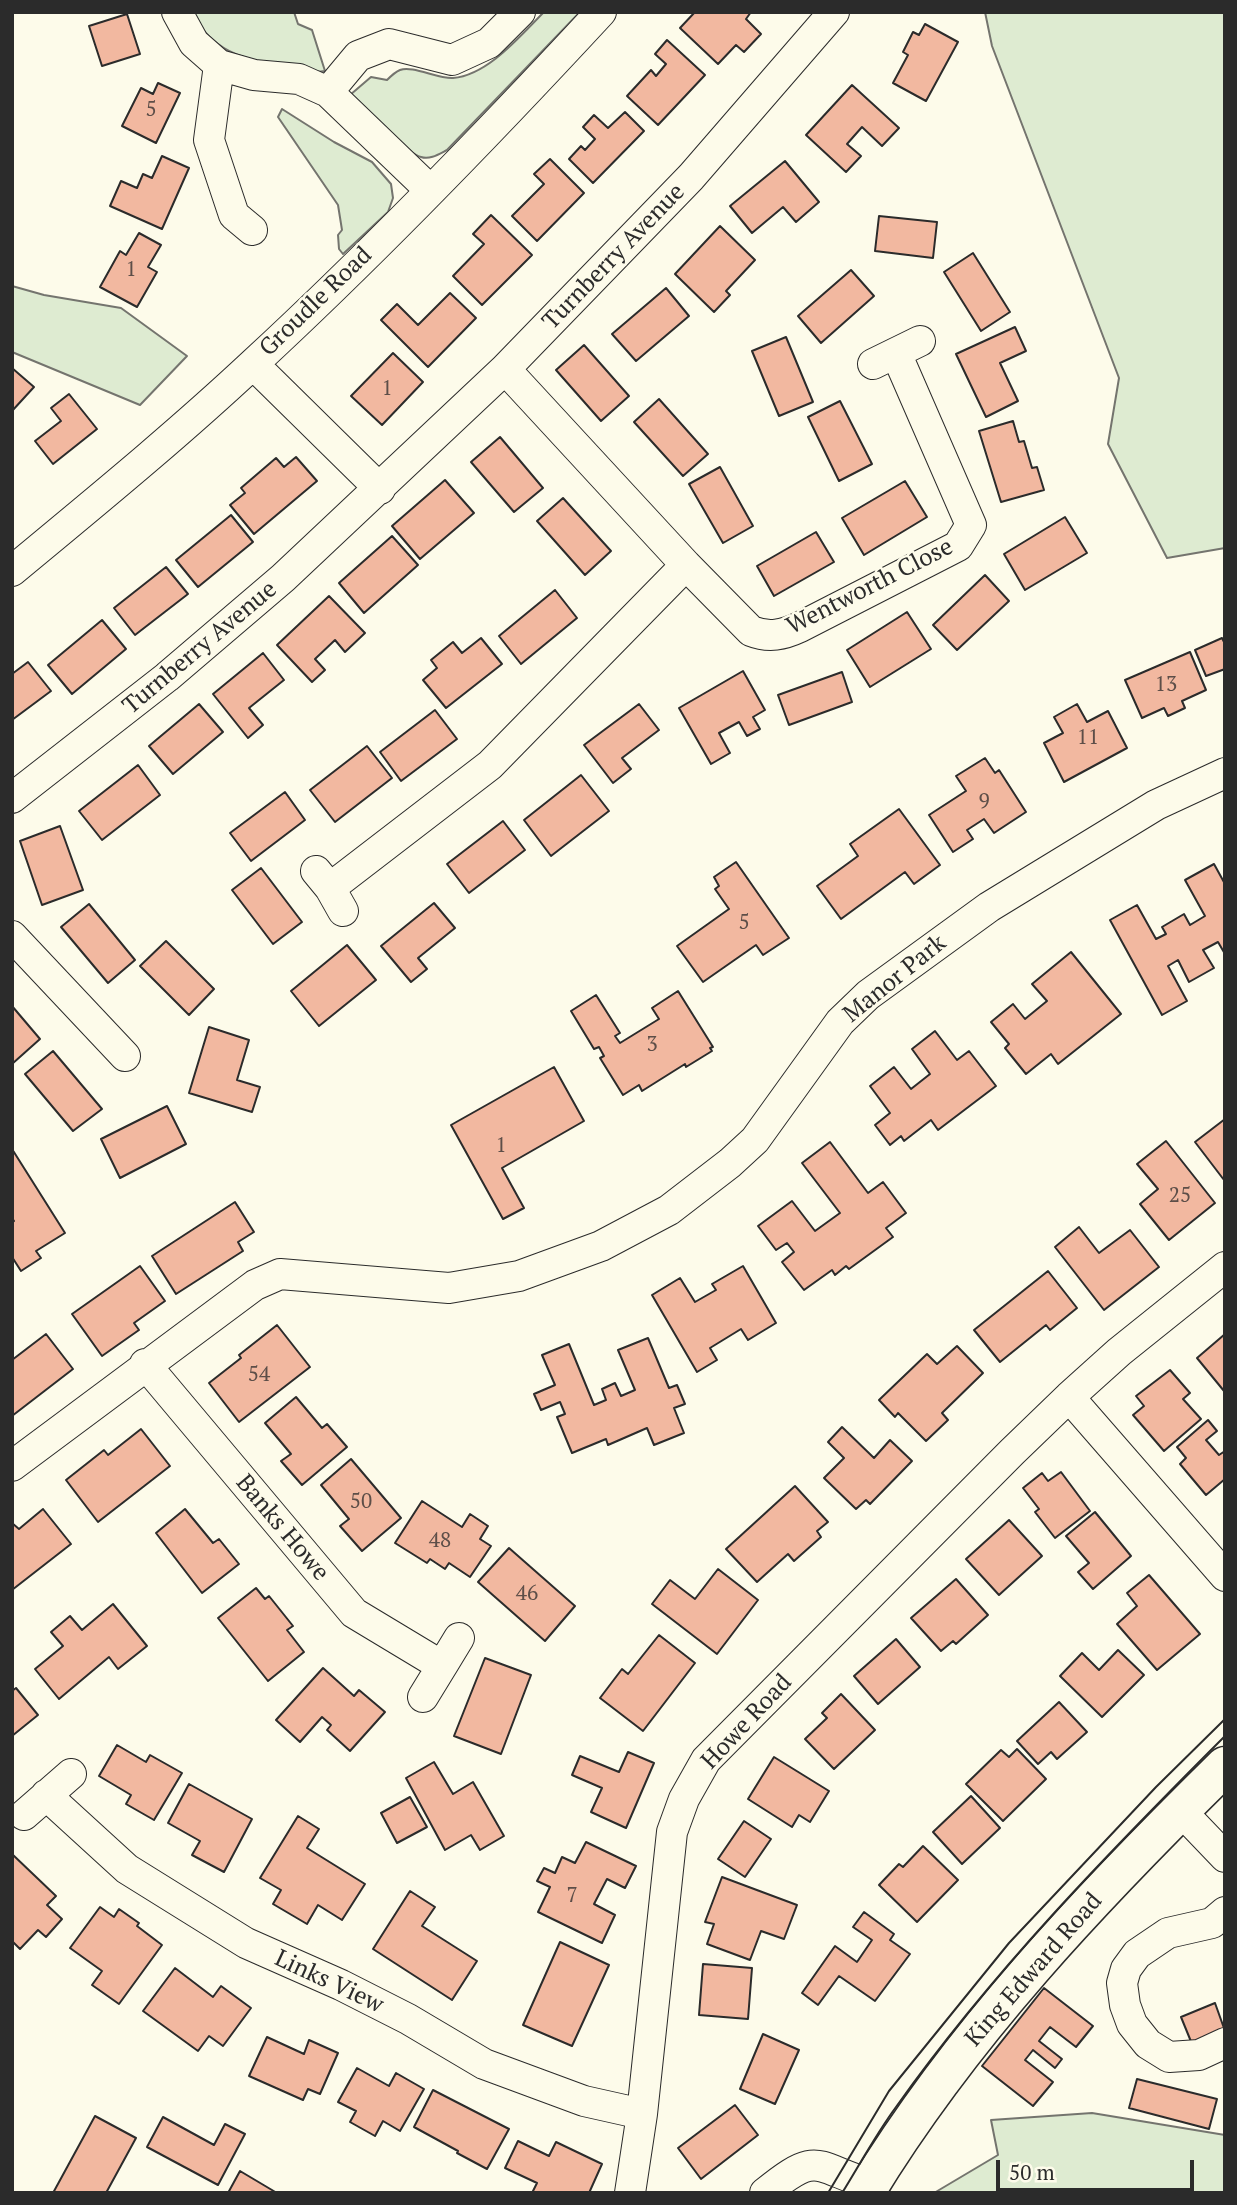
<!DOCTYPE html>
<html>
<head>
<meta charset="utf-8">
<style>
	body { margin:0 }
	#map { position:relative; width:1237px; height:2205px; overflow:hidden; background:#fdfbea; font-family:"PT Serif",serif }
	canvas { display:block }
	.frame { position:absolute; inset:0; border:14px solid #2b2b2b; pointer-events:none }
	.scale { position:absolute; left:996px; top:2160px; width:198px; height:32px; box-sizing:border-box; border:4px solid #2b2b2b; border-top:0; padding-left:9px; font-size:21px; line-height:24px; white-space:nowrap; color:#2b2b2b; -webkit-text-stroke:5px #fdfbea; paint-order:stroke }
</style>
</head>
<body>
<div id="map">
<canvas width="1237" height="2205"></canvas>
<div class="frame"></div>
<div class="scale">50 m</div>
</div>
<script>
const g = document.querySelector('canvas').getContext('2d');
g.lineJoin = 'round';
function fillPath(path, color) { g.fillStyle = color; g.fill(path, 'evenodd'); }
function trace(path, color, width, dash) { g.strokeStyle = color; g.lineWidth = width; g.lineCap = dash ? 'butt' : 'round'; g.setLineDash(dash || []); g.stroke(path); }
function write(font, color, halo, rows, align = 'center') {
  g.font = font + ' "PT Serif",serif'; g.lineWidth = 5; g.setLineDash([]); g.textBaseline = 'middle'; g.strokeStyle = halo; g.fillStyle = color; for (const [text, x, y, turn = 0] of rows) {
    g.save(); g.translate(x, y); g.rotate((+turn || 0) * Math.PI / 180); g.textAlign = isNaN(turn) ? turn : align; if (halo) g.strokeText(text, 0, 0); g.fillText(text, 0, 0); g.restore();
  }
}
const green = new Path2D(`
	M190 12H294L298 24 312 30 325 71C306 75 246 60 229 51 212 42 200 28 190 12Z
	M544 12H580L447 150C439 154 430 160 421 157 406 153 364 108 350 95L371 77 387 80C390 77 395 72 400 70 412 65 438 79 453 78 488 75 520 36 544 12Z
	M985 12H1225V548L1167 558 1108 444 1119 378 992 46Z
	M282 109 334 142 372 162 391 184 393 198 388 212 343 254 339 249 338 235 342 230 338 205 278 117Z
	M12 286 44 295 121 308 187 356 140 405 12 352Z
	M1092 2113 1225 2135V2193H934L998 2155 991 2120Z`);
fillPath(green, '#deebd1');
trace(green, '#74746e', 2);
const building = new Path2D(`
	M695 12H751L746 19 761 34 744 52 736 45 718 64 680 28Z
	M127 14 140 54 102 66 89 26Z
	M925 24 958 42 926 101 893 83 908 55 903 52 913 32 919 35Z
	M667 40 705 75 658 125 627 96 651 70 656 76 666 64 655 54Z
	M158 83 180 93 156 143 122 126 141 88 153 94Z
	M852 85 899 128 882 146 862 127 847 144 861 156 846 172 806 135Z
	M625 112 644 131 593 183 569 159 581 146 585 150 595 139 583 127 594 115 608 128Z
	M162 156 189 168 162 229 110 206 121 181 137 188 143 174 152 178Z
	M550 159 584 193 537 241 512 216 544 184 534 174Z
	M785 161 819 202 796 222 783 207 752 233 730 206Z
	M491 215 532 255 482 305 453 276 484 244 473 234Z
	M879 216 937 222 933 258 875 251Z
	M720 226 755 260 726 291 730 295 714 312 675 274Z
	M139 233 161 245 148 267 157 272 137 307 100 287 120 251 126 255Z
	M973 253 1010 312 981 331 944 272Z
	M851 270 874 296 821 343 798 316Z
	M666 288 689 316 636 361 612 334Z
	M450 293 476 318 428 367 381 320 397 304 418 325Z
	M1015 327 1026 351 1000 363 1018 401 986 417 956 354Z
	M786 337 813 402 779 416 752 351Z
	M584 345 629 396 601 421 556 370Z
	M393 353 423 382 382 425 351 396Z
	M12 368 34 387 12 411Z
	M69 394 97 429 53 464 35 441 61 421 51 408Z
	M659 399 708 454 683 476 634 422Z
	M840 401 872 464 839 481 808 417Z
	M1013 421 1019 442 1024 441 1032 468 1037 467 1044 490 1001 502 979 431Z
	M500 437 543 488 514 512 471 462Z
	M296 457 317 481 254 534 230 505 245 493 241 488 276 458 284 467Z
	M720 467 753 526 723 543 689 484Z
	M445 480 474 513 420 559 392 526Z
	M905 481 927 517 864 555 842 518Z
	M563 498 611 551 585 575 537 521Z
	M231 515 253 542 198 587 176 560Z
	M1065 517 1087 553 1025 590 1004 554Z
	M816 532 834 562 774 596 757 566Z
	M392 536 418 565 364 613 339 583Z
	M166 567 188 594 135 635 114 608Z
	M985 575 1009 601 957 650 933 625Z
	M555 590 577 618 521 664 499 636Z
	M329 596 365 633 345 652 335 640 315 659 325 670 312 682 277 645Z
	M907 612 931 649 870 687 847 650Z
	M102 620 126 649 72 694 48 665Z
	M481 638 502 664 446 708 423 680 437 668 431 660 453 642 462 653Z
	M1222 638 1225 644V669L1206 676 1195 650Z
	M1190 652 1206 690 1182 701 1185 708 1168 716 1164 708 1142 718 1125 680Z
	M263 653 284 680 249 708 263 725 248 738 213 694Z
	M28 662 51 691 12 720V674Z
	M743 671 765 710 753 717 760 729 747 736 739 722 719 733 730 753 711 764 679 708Z
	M842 672 852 702 789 725 778 695Z
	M199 704 223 732 173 774 149 746Z
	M639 704 659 730 622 758 631 769 613 783 584 745Z
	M1077 704 1087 722 1108 711 1127 748 1064 782 1044 743 1063 733 1054 717Z
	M435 710 457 739 401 781 380 752Z
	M367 746 392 778 335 822 310 790Z
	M985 758 995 773 999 770 1026 812 994 833 984 819 967 830 973 839 953 852 929 815 966 791 956 776Z
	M138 765 160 795 102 840 79 811Z
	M581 775 609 811 551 856 524 820Z
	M285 792 305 820 251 861 230 833Z
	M899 809 940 865 914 884 905 872 841 919 817 886 858 856 850 844Z
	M503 821 525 850 469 893 447 864Z
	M60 826 83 890 42 905 20 841Z
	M736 862 789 938 763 955 756 945 703 982 677 946 729 909 715 889 719 886 714 877Z
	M1214 864 1225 884V954L1218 942 1203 950 1214 968 1189 982 1178 960 1168 966 1187 1001 1162 1015 1110 920 1137 905 1156 939 1166 934 1162 927 1184 914 1190 925 1205 916 1185 880Z
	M261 868 302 922 273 944 232 890Z
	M434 903 455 928 418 958 427 969 411 982 381 946Z
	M89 904 135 960 108 983 61 927Z
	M166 941 214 989 189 1015 140 966Z
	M347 945 376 980 319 1026 291 991Z
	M1071 952 1121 1014 1058 1064 1051 1054 1026 1074 1005 1048 1009 1044 991 1022 1013 1004 1025 1019 1047 1001 1032 984Z
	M678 991 713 1047 710 1048 712 1051 686 1067 685 1064 642 1091 639 1085 623 1095 600 1058 604 1056 599 1047 594 1049 571 1011 596 995 620 1033 615 1036 620 1043 659 1019 652 1008Z
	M12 1006 40 1039 12 1064Z
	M209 1027 249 1040 237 1080 260 1087 252 1112 189 1093Z
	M935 1031 957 1060 969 1051 996 1086 938 1130 931 1120 904 1141 901 1136 890 1145 875 1125 890 1113 870 1086 894 1067 911 1089 930 1074 912 1049Z
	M53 1051 102 1109 73 1131 25 1074Z
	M554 1067 584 1121 502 1168 524 1208 503 1219 451 1125Z
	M167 1106 186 1144 120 1178 101 1139Z
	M1225 1119V1180H1224L1195 1142Z
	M1166 1141 1215 1203 1169 1240 1140 1204 1158 1189 1137 1164Z
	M830 1142 868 1193 883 1182 906 1213 886 1228 893 1237 849 1269 846 1266 835 1275 832 1270 804 1290 782 1262 794 1252 787 1243 776 1250 758 1226 792 1201 815 1231 840 1213 802 1163Z
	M12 1149 65 1233 36 1251 41 1258 21 1271 12 1257V1222L14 1221 12 1218Z
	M235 1202 254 1232 238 1242 243 1251 176 1294 152 1256Z
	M1079 1227 1099 1253 1130 1230 1159 1267 1104 1310 1055 1247Z
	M140 1266 165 1301 134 1323 139 1330 102 1356 72 1314Z
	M743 1266 776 1323 748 1340 741 1329 710 1348 717 1360 697 1372 652 1295 680 1278 695 1302 716 1290 712 1284Z
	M1048 1271 1077 1308 1050 1330 1046 1325 1000 1362 974 1330Z
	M277 1325 310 1367 239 1422 209 1383 241 1358 239 1355Z
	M46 1334 73 1369 12 1416V1360Z
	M1225 1334V1391H1224L1197 1358Z
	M648 1338 669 1388 677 1385 685 1404 674 1408 684 1433 654 1445 647 1428 608 1445 606 1439 572 1453 557 1417 565 1414 560 1402 541 1410 534 1394 555 1385 542 1355 569 1344 594 1405 606 1400 602 1389 615 1383 621 1396 635 1390 618 1350Z
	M957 1346 983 1373 942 1413 948 1420 926 1441 898 1413 895 1417 879 1400 927 1354 937 1364Z
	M1170 1370 1190 1393 1183 1399 1201 1419 1164 1451 1133 1415 1144 1406 1136 1396Z
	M296 1397 322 1428 327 1424 347 1447 302 1485 281 1461 291 1454 265 1423Z
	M1208 1420 1217 1431 1206 1440 1219 1455 1225 1451V1479L1206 1495 1180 1464 1186 1458 1177 1447Z
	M842 1427 874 1458 890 1440 912 1461 870 1504 866 1500 856 1509 824 1478 844 1458 828 1442Z
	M141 1429 170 1466 98 1522 66 1480 104 1450 108 1455Z
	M351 1459 401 1518 362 1551 340 1526 349 1519 321 1485Z
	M1061 1472 1090 1511 1055 1538 1035 1512 1039 1509 1023 1488 1042 1473 1048 1481Z
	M795 1486 828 1522 817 1531 821 1537 794 1561 788 1554 757 1582 726 1549Z
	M422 1501 462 1527 470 1514 488 1526 480 1539 491 1546 470 1577 449 1563 445 1569 430 1559 427 1563 395 1543Z
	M43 1509 71 1544 12 1590V1523L19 1529Z
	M185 1509 213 1543 219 1539 239 1564 202 1593 156 1533Z
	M1095 1512 1131 1556 1093 1589 1078 1572 1089 1563 1066 1536Z
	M1009 1520 1042 1556 999 1595 966 1559Z
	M509 1548 575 1606 545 1641 478 1582Z
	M718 1569 758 1600 717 1654 652 1604 670 1580 695 1599Z
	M1149 1575 1200 1634 1157 1670 1117 1624 1137 1606 1127 1593Z
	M956 1579 988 1615 956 1644 953 1641 941 1651 911 1618Z
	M256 1588 265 1599 269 1596 293 1626 287 1630 304 1652 268 1681 218 1618Z
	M113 1604 147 1646 118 1669 109 1657 59 1699 35 1669 63 1646 51 1632 70 1616 82 1630Z
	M659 1635 695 1663 643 1731 600 1698 622 1669 628 1674Z
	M896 1639 920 1667 878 1704 854 1676Z
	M1118 1650 1144 1675 1102 1717 1060 1676 1082 1653 1099 1670Z
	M485 1658 531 1675 501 1754 454 1736Z
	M323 1668 354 1696 359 1690 385 1712 350 1751 327 1730 331 1725 322 1717 300 1742 276 1720Z
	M16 1688 38 1715 12 1736V1691Z
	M841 1694 875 1730 834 1769 805 1739 827 1718 822 1713Z
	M1059 1702 1087 1732 1057 1759 1051 1752 1038 1764 1017 1741Z
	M117 1745 146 1762 150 1755 182 1773 154 1820 126 1804 131 1795 99 1776Z
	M1017 1749 1046 1779 1003 1821 966 1784 1001 1750 1009 1757Z
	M628 1752 654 1763 626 1828 591 1812 602 1788 572 1775 580 1756 619 1772Z
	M774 1757 829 1791 810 1822 799 1815 792 1827 748 1799Z
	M434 1762 453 1794 473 1782 504 1836 480 1850 471 1835 445 1850 406 1778Z
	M189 1784 252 1819 224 1872 192 1855 200 1841 168 1823Z
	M971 1796 1000 1828 962 1864 933 1832Z
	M410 1797 427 1827 397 1843 381 1813Z
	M298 1816 319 1829 307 1848 365 1884 342 1920 318 1905 307 1924 273 1904 281 1890 260 1878Z
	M744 1821 771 1839 745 1877 718 1859Z
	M586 1842 636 1866 625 1888 607 1879 594 1904 615 1915 602 1943 538 1912 550 1887 537 1881 544 1868 555 1873 562 1857 575 1863Z
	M923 1846 958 1880 917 1922 879 1885 899 1864 903 1867Z
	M12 1854 56 1896 47 1905 62 1919 46 1937 38 1930 20 1949 12 1941Z
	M722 1877 797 1905 784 1939 761 1931 750 1960 707 1944 714 1924 705 1922Z
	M410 1891 435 1907 422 1926 477 1961 452 2000 373 1949Z
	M100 1907 114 1917 119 1909 139 1923 137 1926 162 1945 119 2004 92 1985 102 1971 70 1948Z
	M864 1912 894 1934 890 1940 910 1954 875 2001 839 1976 818 2005 802 1993 835 1946 857 1962 872 1940 853 1927Z
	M560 1942 609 1965 572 2046 523 2025Z
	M703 1964 752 1968 748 2019 699 2015Z
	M175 1968 213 1997 221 1986 251 2008 223 2046 209 2036 198 2051 143 2011Z
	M1044 1988 1093 2026 1076 2047 1050 2027 1039 2041 1062 2059 1055 2068 1033 2050 1025 2060 1053 2082 1033 2106 982 2066Z
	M1215 2003 1225 2031 1192 2044 1181 2017Z
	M763 2034 799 2050 775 2104 740 2089Z
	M267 2037 304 2054 309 2040 338 2053 320 2094 308 2089 303 2100 249 2076Z
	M357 2068 389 2086 396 2073 424 2089 400 2131 383 2121 375 2136 350 2122 356 2111 338 2102Z
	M1137 2079 1217 2099 1209 2129 1129 2108Z
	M433 2090 509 2129 487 2169 457 2153 458 2151 414 2127Z
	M735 2105 758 2135 701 2179 678 2148Z
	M95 2116 136 2138 106 2193H53Z
	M163 2117 214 2145 225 2124 245 2134 218 2185 147 2147Z
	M518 2141 549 2156 556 2142 602 2164 589 2193H532L537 2183 505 2168Z
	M240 2171 277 2193H228Z`);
fillPath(building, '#f2b8a0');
trace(building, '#2b2b2b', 2);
const minor = new Path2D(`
	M177 12 194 43 219 65 254 75 299 79 328 92 430 190
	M219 65 209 140 234 215 252 230
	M328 92 358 56 389 44 452 60 489 43 520 12
	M253 364 380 489
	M873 364 920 341
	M505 369 686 565 751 631C769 638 783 635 800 627L958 546 971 525 896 353
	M12 571C94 503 176 436 254 363 374 252 489 133 601 12
	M12 798 167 677 283 578 505 369 691 177 834 12
	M316 871 330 888 343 911
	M330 888 490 765 686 565
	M12 936 125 1056
	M145 1364 354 1613 442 1666 423 1697
	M1069 1397 1225 1576
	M12 1466 255 1285 280 1274 449 1288 519 1276 601 1246 669 1210 730 1163 755 1140 840 1022 868 995 989 907 1156 805 1225 773
	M442 1666 459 1638
	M46 1795 127 1869 246 1943 341 1985 408 2019 484 2064 584 2101 642 2114
	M1180 1810 1225 1857
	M24 1815 71 1774
	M1225 1912 1212 1923 1168 1933 1137 1954 1126 1969 1122 1983 1125 2005 1132 2024 1148 2044 1169 2057 1199 2055 1225 2043
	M630 2193 642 2114 672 1832 684 1799 706 1760 1012 1452 1069 1397 1119 1352 1225 1267
	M765 2193C819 2149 814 2167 870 2184`);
const major = new Path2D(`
	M865 2193C962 2033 1093 1896 1225 1766`);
trace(minor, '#2b2b2b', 32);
trace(major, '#2b2b2b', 41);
trace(minor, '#fdfbea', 30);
trace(major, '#fdfbea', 38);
trace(new Path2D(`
	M828 2193 889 2091 1009 1943 1156 1787 1225 1719
	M842 2193C860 2164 876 2134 896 2107 992 1972 1108 1853 1225 1736`), '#2b2b2b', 2);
write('21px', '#5d4e48', null, [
	["5",151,110],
	["1",131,270],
	["1",387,389],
	["13",1166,685],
	["11",1088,738],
	["9",984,802],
	["5",744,923],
	["3",652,1045],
	["1",501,1146],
	["25",1180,1196],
	["54",259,1375],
	["50",361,1502],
	["48",440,1541],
	["46",527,1594],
	["7",572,1896]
]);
write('24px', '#2b2b2b', '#fdfbea', [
	["Turnberry Avenue",614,257,-46],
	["Groudle Road",316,302,-44],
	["Wentworth Close",870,587,-27],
	["Turnberry Avenue",200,648,-40],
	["Manor Park",895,979,-39],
	["Banks Howe",282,1528,50],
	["Howe Road",747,1722,-47],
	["King Edward Road",1034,1970,-49],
	["Links View",329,1982,25]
]);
</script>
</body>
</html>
